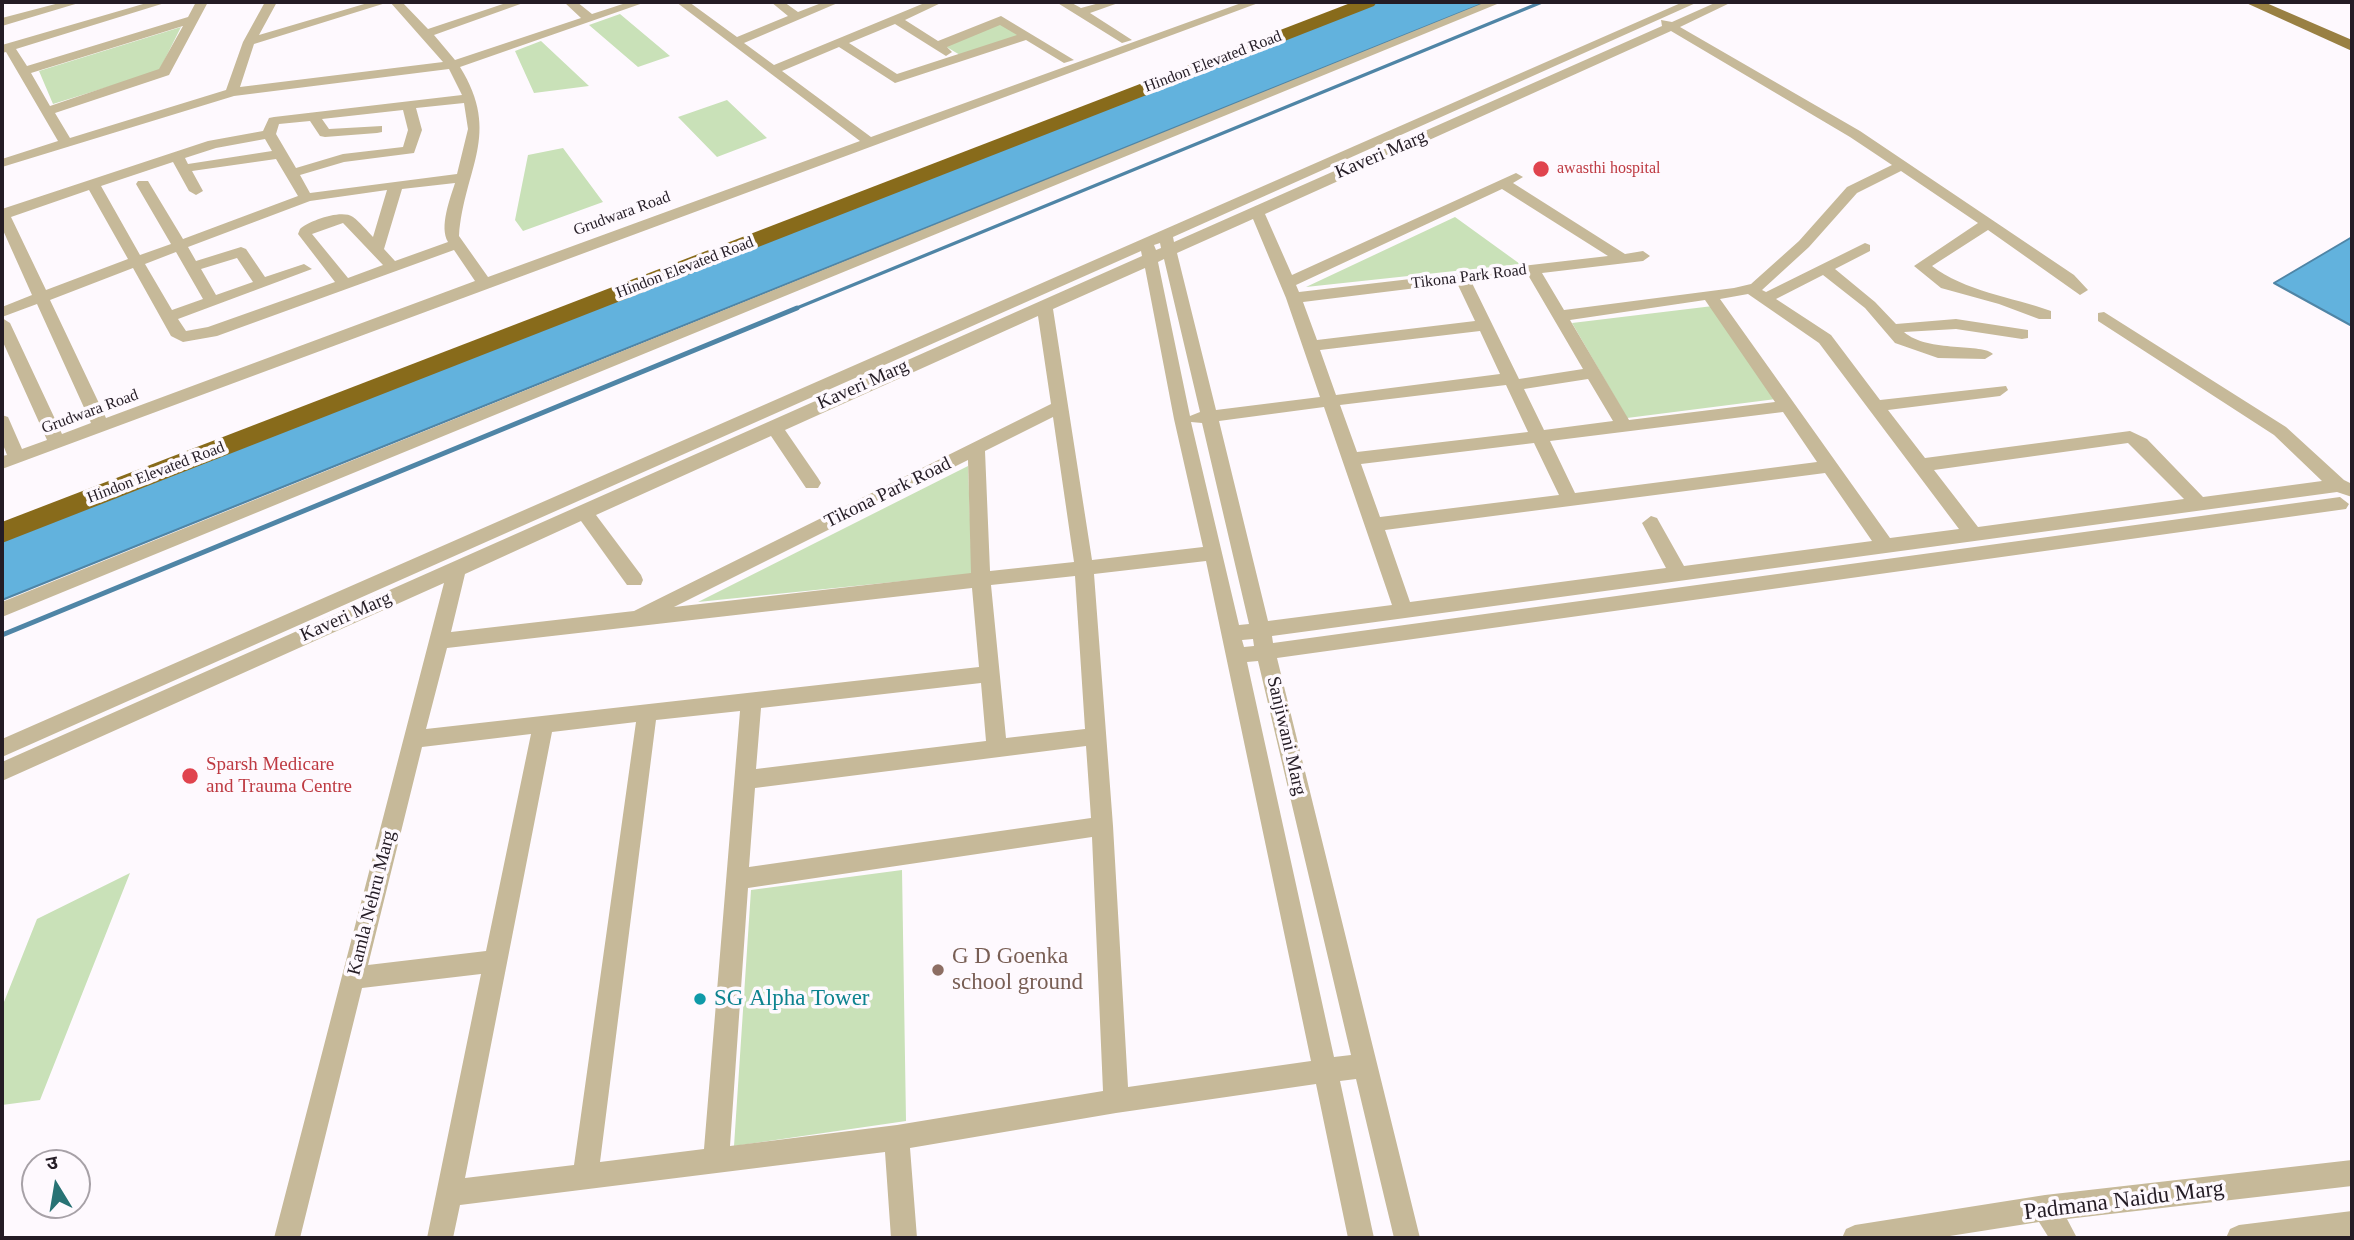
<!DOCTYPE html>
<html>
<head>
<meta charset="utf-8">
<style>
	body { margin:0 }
	#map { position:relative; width:2354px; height:1240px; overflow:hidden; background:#fef9fe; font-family:Georgia,"Noto Sans Devanagari",serif }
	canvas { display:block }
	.frame { position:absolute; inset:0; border:4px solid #241c25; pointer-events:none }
	.north { position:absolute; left:21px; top:1149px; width:70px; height:70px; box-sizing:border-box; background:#fef9fe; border:2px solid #a7a1a7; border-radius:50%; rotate:349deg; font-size:19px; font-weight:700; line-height:28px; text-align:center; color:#241c25 }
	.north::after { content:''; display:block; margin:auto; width:24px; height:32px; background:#287274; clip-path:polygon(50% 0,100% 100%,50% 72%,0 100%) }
</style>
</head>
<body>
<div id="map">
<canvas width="2354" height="1240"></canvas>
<div class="frame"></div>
<div class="north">उ</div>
</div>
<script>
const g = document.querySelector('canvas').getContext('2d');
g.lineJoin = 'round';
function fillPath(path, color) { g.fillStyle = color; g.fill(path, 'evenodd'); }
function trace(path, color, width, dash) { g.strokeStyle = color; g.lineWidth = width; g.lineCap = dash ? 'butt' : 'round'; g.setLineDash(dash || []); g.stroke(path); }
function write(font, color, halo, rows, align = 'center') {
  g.font = font + ' Georgia,serif'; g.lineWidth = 7; g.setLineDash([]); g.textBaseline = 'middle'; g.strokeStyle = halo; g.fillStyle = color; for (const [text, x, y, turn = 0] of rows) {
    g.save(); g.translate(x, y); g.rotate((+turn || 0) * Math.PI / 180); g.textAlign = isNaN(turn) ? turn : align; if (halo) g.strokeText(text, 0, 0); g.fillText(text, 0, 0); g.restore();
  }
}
fillPath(new Path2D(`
	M620 14 670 56 638 67 589 25Z
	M1000 23 1020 35 960 55 945 46Z
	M181 27 159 71 53 104 39 71Z
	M541 41 589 86 534 93 515 51Z
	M727 100 767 138 717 157 678 117Z
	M563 148 603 202 523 231 515 220 528 155Z
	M1455 217 1520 264 1306 287Z
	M1713 306 1776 399 1627 418 1572 323Z
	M968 466 972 574 698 602Z
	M902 870 906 1121 734 1146 751 890Z
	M130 873 40 1100 2 1105V1007L37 919Z`), '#c9e1b8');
const water = new Path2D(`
	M1377 2H1487L2 600V532Z
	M2352 237V326L2274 283Z`);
fillPath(water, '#62b2dd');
trace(water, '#4f85a6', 2);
trace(new Path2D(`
	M792 310 1542 2`), '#4f85a6', 3.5);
trace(new Path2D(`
	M2 635 797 308`), '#4f85a6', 5);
fillPath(new Path2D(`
	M63 2H82L2 26V18Z
	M150 2H168L16 49 27 66 188 17 196 2H208L169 75 55 113 70 138 226 90 243 42 265 2H277L259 35 371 2H389L254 44 240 87 443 62 390 2H402L428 29 509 2H526L434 35 455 60 581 18 564 2H577L592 14 629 2H646L460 67C502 135 464 168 459 236L488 277 860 141 676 2H689L737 37 788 16 771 2H784L798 12 824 2H840L744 43 774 65 927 2H943L905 20 938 41 1001 16 1074 60 1064 63 1026 40 895 83 839 47 782 71 871 137 1244 2H1261L2 469V456L7 455 2 442V415L8 417 22 449 47 440 2 340V318L10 323 62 434 91 423 37 304 2 317V307L32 295 2 228V209L208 141 263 131 269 118 274 117 462 95 449 69 234 96 2 167V159L58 141 6 52 2 53V45ZM895 24 946 56 952 52 947 47 1000 25 1017 35 897 74 849 43ZM183 26 159 69 50 106 31 73ZM464 103 468 129 457 174 310 193 300 175 344 162 414 153 422 130 416 108ZM403 110 408 130 403 147 343 154 296 168 276 134 279 124 310 121 320 136 325 137 377 133 382 132V126L329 129 322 119ZM265 139 272 151 188 164 185 158 216 148ZM276 159 298 196 183 239 148 181H138L136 184 171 244 140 255 101 186 173 162 189 191 196 195 203 191 192 171ZM455 183C450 199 439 227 448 242L395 261 384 249 402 189ZM89 190 128 259 46 290 11 217ZM387 190 373 237C367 231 360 222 353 217 341 209 309 221 300 229L298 234 335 282 208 327 186 331 178 319 312 269 304 264 265 277 246 249 241 247 196 261 188 247 310 201ZM343 223 383 265 348 278 312 234ZM454 250 475 281 106 418 50 300 133 268 171 336 183 342 217 336ZM176 252 203 299 172 310 145 264ZM237 258 253 282 216 295 201 269Z
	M1056 2H1070L1081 8 1103 2H1121L1090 13 1132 40 1122 43Z
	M1486 2H1502L2 617V602Z
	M1683 2H1698L1173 237 1174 242 1662 26 1661 20 1672 22 1717 2H1732L1680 27 1860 131 2074 275 2088 290 2080 295 1988 230 1932 266C1964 291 2012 297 2051 311V319H2039L1999 304 1941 288 1914 266 1978 223 1901 171 1857 193 1809 247 1762 290 1766 292 1865 243 1870 245V251L1835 269 1875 302 1896 324 1956 319 2028 330V338L2022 339 1956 329 1904 332C1928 353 1984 343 1993 354L1985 359 1938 358 1895 343 1865 308 1823 275 1776 299 1831 335 1880 400 2006 386 2008 390 2000 396 1888 410 1925 458 2130 431 2147 439 2203 497 2322 481 2274 435 2098 321V313L2104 312 2286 427 2344 480 2352 484V497L2337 492 1272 636 1273 643 2340 497 2349 504 2346 509 1277 658 1420 1238H1394L1356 1079 1340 1081 1374 1238H1348L1316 1084 1116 1113 910 1148 917 1238H891L885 1152 460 1205 453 1238H427L481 974 362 988 300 1238H274L444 583 2 781V762L1142 256 1141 251 2 757V739ZM1671 31 1850 137 1892 165 1847 187 1799 241 1751 284 1734 288 1564 310 1542 273 1643 261 1650 256 1643 251 1625 254 1513 183 1523 177 1516 173 1292 275 1265 214ZM1502 189 1608 256 1299 292 1296 285ZM1253 219 1286 298 1320 397 1216 410 1177 253ZM1160 243 1161 248 1156 250 1154 245ZM1164 259 1200 412 1190 416 1158 262ZM1145 268 1174 419 1203 547 1092 560 1053 309ZM1528 275 1583 369 1519 379 1471 281ZM1457 283 1475 321 1317 340 1303 302ZM1748 294 1819 343 1959 529 1890 538 1720 299ZM1705 300 1775 402 1629 420 1570 320ZM1038 316 1051 404 634 611 451 632 465 574 581 521 627 585H641L643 580 641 575 596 515 771 436 806 488H818L821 483 818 478 785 430ZM1480 331 1500 374 1336 395 1320 350ZM1588 379 1613 421 1544 430 1524 389ZM1506 385 1528 432 1357 452 1340 405ZM1324 407 1392 605 1268 621 1219 421ZM1783 412 1817 462 1575 493 1550 441ZM1053 417 1074 562 990 571 985 451ZM1191 422 1202 423 1249 624 1239 625ZM1534 443 1559 495 1380 517 1361 464ZM2128 443 2184 499 1978 527 1934 470ZM968 460 971 573 674 607ZM1825 473 1872 541 1684 566 1657 518 1651 516 1642 523 1666 568 1410 602 1385 530ZM1206 561 1311 1061 1128 1087 1113 826 1094 574ZM1075 576 1085 729 1006 738 991 585ZM972 588 979 667 426 729 447 648ZM1253 639 1254 646 1244 647 1242 640ZM1258 661 1351 1055 1334 1057 1247 662ZM981 683 986 741 756 769 761 708ZM740 711 704 1149 600 1162 656 720ZM636 722 574 1165 465 1178 552 732ZM531 734 486 951 368 965 422 747ZM1086 746 1091 818 749 867 755 788ZM1092 837 1103 1091 897 1125 730 1146 748 888Z
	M2352 1160V1186L2067 1219 2077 1238H2049L2039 1222 1937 1238H1842L1846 1229 1855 1225 2045 1195Z
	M2352 1211V1237L2226 1238 2230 1229 2239 1225Z`), '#c6b999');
fillPath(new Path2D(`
	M2244 2H2264L2352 40V51Z`), '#998043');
fillPath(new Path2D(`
	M1353 2H1377L1374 6 2 543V522Z`), '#886b1b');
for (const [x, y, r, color] of [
	[1541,169,9,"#e0444e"],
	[190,776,9,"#e0444e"],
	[938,970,7,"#8d6e63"],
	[700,999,7,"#0f9aa8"]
]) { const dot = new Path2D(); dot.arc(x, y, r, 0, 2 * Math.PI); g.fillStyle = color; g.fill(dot); trace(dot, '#fef9fe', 2.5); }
write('16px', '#241c25', '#fef9fe', [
	["Hindon Elevated Road",1213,62,-21],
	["Grudwara Road",622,214,-20],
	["Hindon Elevated Road",685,268,-21],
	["Tikona Park Road",1469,277,-7],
	["Grudwara Road",90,412,-20],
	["Hindon Elevated Road",156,473,-21]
]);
write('16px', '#be3a42', '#fef9fe', [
	["awasthi hospital",1557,169]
], 'left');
write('19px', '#241c25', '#fef9fe', [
	["Kaveri Marg",1381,155,-23],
	["Kaveri Marg",863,385,-24],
	["Tikona Park Road",888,493,-26],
	["Kaveri Marg",346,617,-24],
	["Sanjiwani Marg",1286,736,77],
	["Kamla Nehru Marg",372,903,-76]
]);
write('19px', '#be3a42', '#fef9fe', [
	["Sparsh Medicare",206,765],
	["and Trauma Centre",206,787]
], 'left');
write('23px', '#785e54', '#fef9fe', [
	["G D Goenka",952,957],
	["school ground",952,983]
], 'left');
write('23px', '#0d838f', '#fef9fe', [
	["SG Alpha Tower",714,999]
], 'left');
write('23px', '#241c25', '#fef9fe', [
	["Padmana Naidu Marg",2124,1201,-7]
]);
</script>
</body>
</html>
